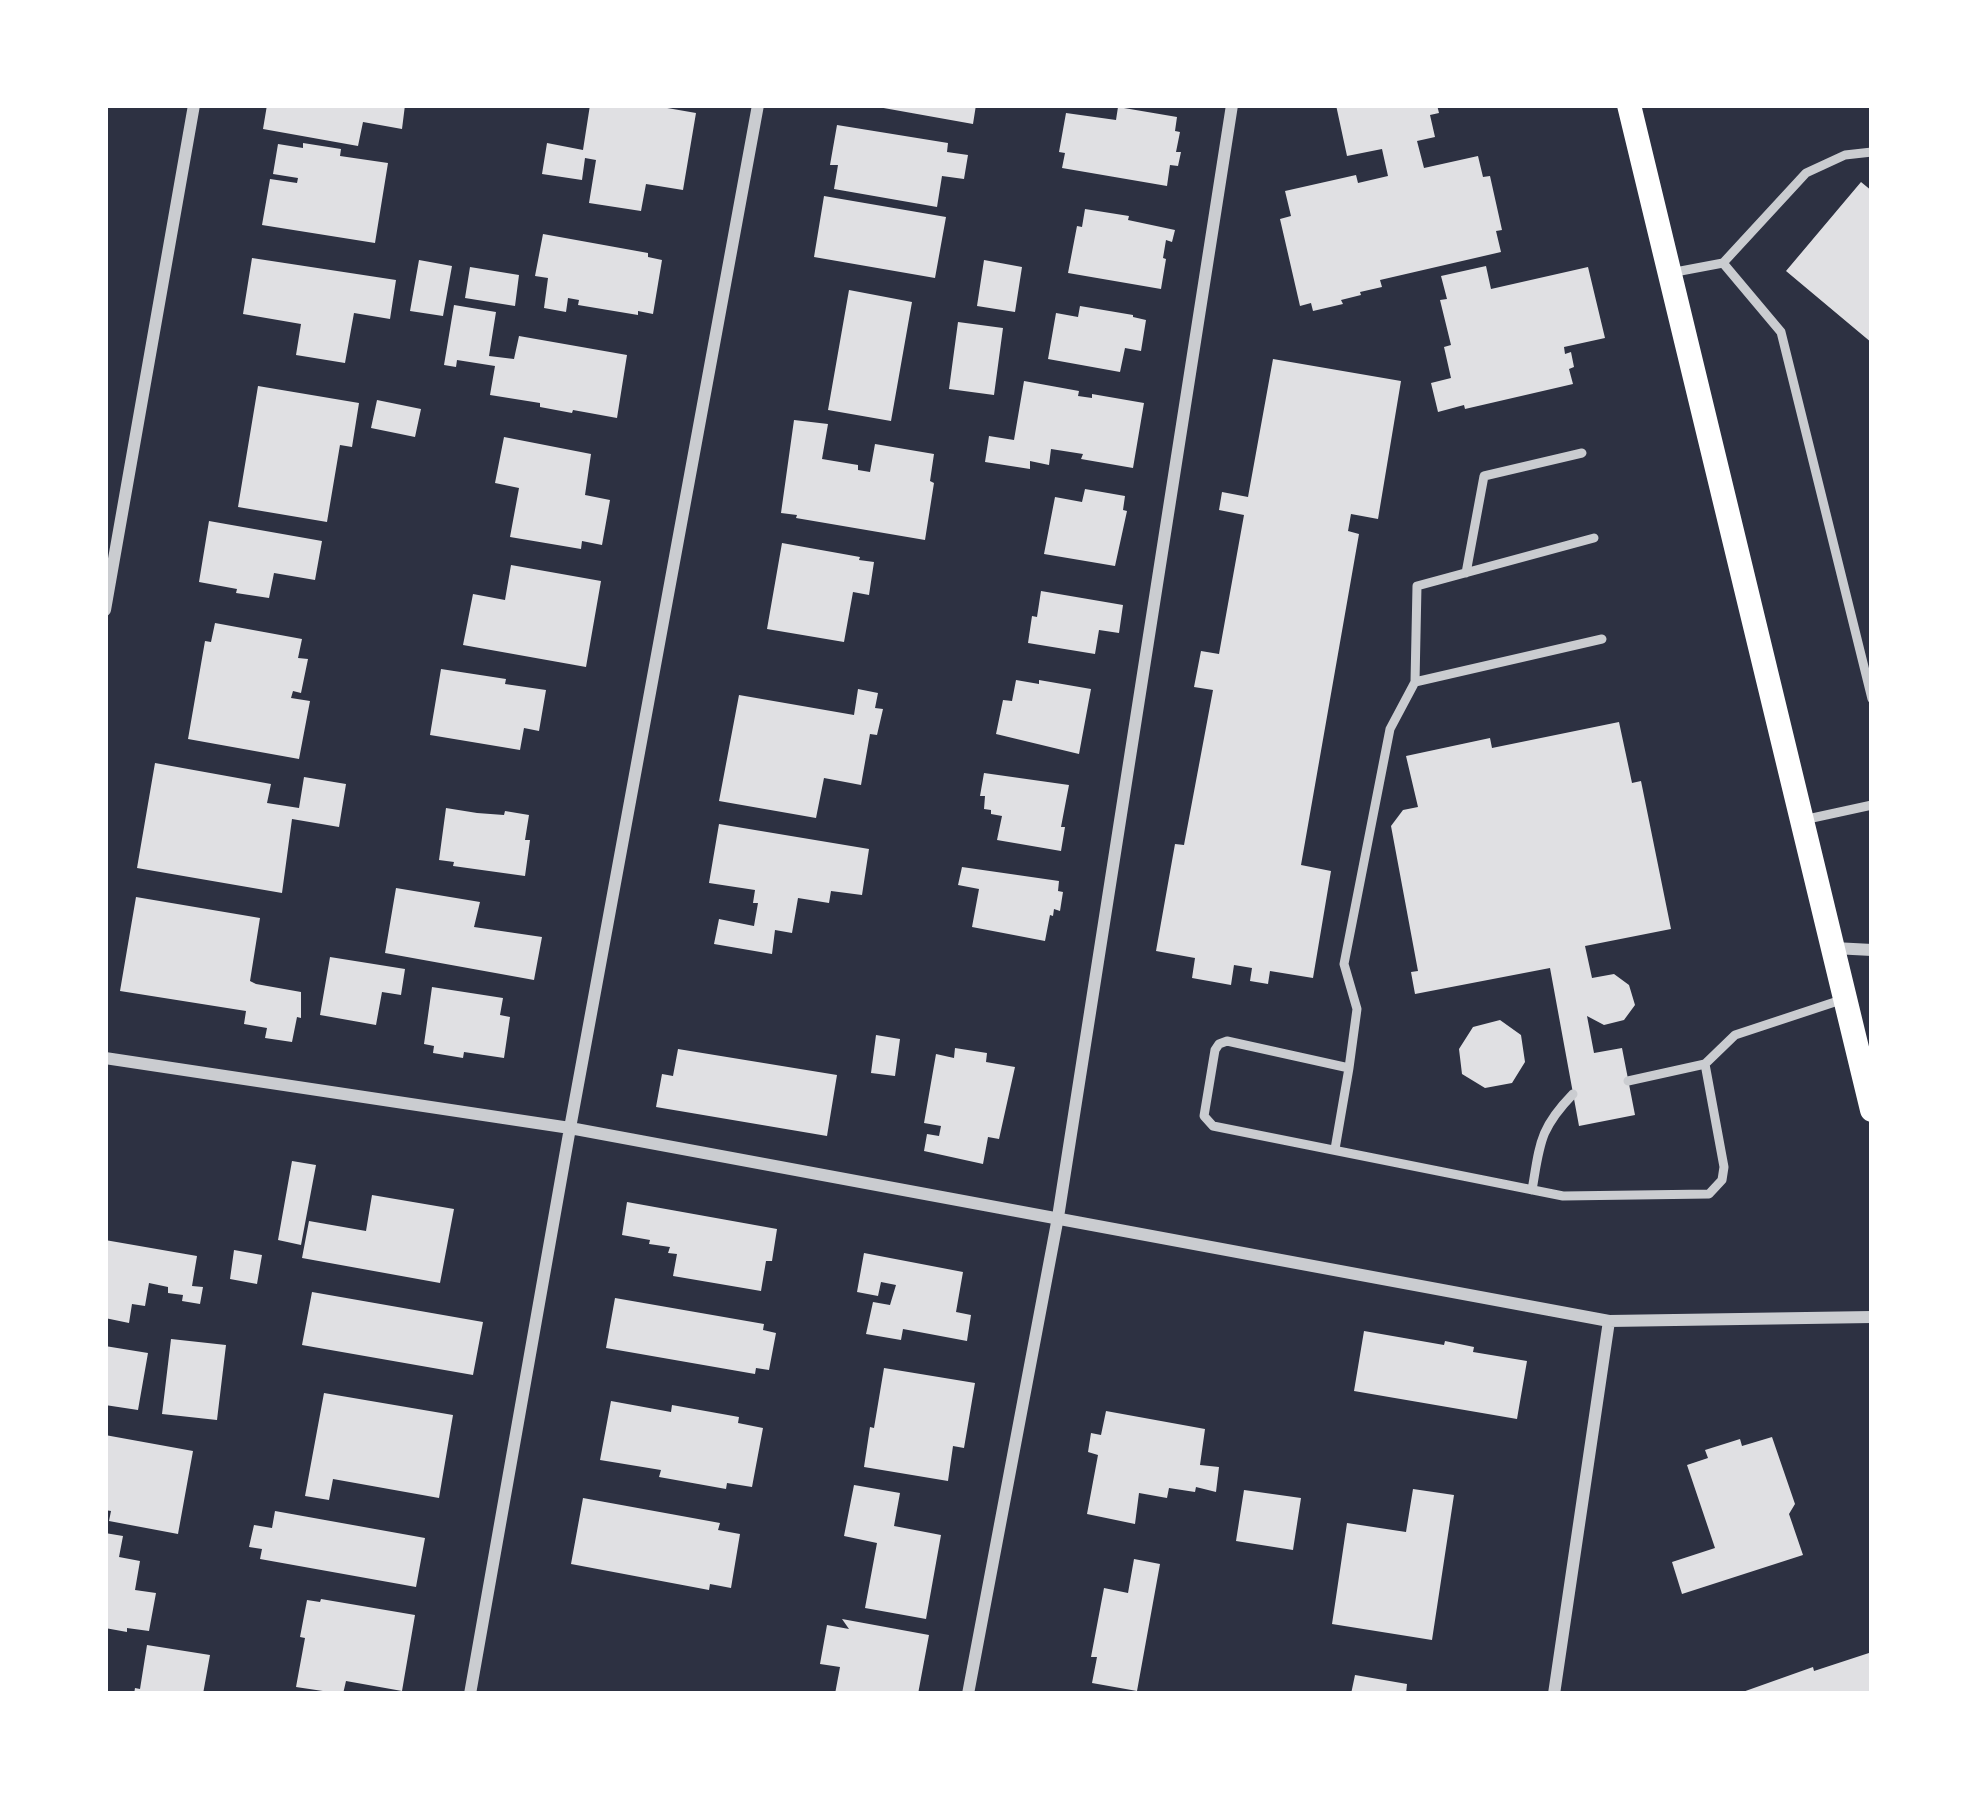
<!DOCTYPE html>
<html>
<head>
<meta charset="utf-8">
<style>
	body { margin:0 }
	#map { position:relative; width:1977px; height:1799px; overflow:hidden; background:#2d3142; font-family:"Archivo Narrow",sans-serif }
	canvas { display:block }
	.frame { position:absolute; inset:0; border:108px solid #fff; pointer-events:none }
</style>
</head>
<body>
<div id="map">
<canvas width="1977" height="1799"></canvas>
<div class="frame"></div>
</div>
<script>
const g = document.querySelector('canvas').getContext('2d');
g.lineJoin = 'round';
function fillPath(path, color) { g.fillStyle = color; g.fill(path, 'evenodd'); }
function trace(path, color, width, dash) { g.strokeStyle = color; g.lineWidth = width; g.lineCap = dash ? 'butt' : 'round'; g.setLineDash(dash || []); g.stroke(path); }
fillPath(new Path2D(`
	M267 105H405L402 129 363 122 358 146 263 129Z
	M590 105H650L696 113 683 190 646 184 641 211 589 203 596 160 585 158 582 180 542 174 547 143 583 150Z
	M878 105H976L973 124 878 107Z
	M1336 105H1437L1439 113 1430 115 1435 137 1417 141 1424 168 1478 156 1483 177 1490 176 1502 230 1496 231 1501 252 1380 280 1382 287 1360 292 1361 295 1341 300 1343 304 1313 311 1311 303 1300 306 1280 219 1291 216 1285 191 1356 175 1358 183 1388 176 1382 149 1347 156Z
	M1118 107 1177 117 1175 131 1180 132 1176 152H1181L1178 166 1170 165 1167 186 1062 168 1065 153 1059 152 1066 113 1116 120Z
	M837 125 948 143 947 152 968 155 964 179 942 176 937 207 834 189 838 165H830Z
	M303 143 341 149 340 156 388 163 375 243 262 225 270 179 297 183 298 178 273 174 278 144 303 148Z
	M1861 182 1872 191V343L1786 271Z
	M824 196 946 217 935 278 814 257Z
	M1085 209 1129 216 1128 220 1175 230 1172 242 1166 240 1163 258 1166 259 1161 289 1068 273 1077 226 1082 227Z
	M543 234 648 253V257L662 260 653 314 638 311V315L578 305 579 300 568 298 566 312 544 308 548 278 535 276Z
	M252 258 396 280 390 319 354 313 345 363 296 355 301 324 243 314Z
	M419 260 452 266 443 316 410 311Z
	M984 260 1022 267 1015 312 977 306Z
	M1486 266 1491 289 1588 267 1605 338 1564 347 1565 354 1571 352 1574 367 1569 369 1573 384 1465 409 1464 405 1438 412 1431 383 1451 378 1444 347 1451 345 1440 300 1447 299 1441 276Z
	M470 267 519 275 515 306 465 298Z
	M849 290 912 302 891 421 828 410Z
	M454 305 496 312 489 356 514 359 519 336 627 355 617 418 573 410 572 413 540 407V403L490 395 495 366 457 360 456 367 444 365Z
	M1080 306 1133 315V317L1146 320 1141 351 1125 348 1120 372 1048 359 1056 313 1078 317Z
	M958 322 1003 328 994 395 949 389Z
	M1273 359 1401 381 1378 519 1351 514 1348 531 1359 534 1301 865 1331 871 1313 978 1270 971 1268 984 1250 981 1252 968 1234 965 1231 985 1192 978 1195 958 1156 951 1175 844 1184 845 1213 690 1194 687 1201 651 1219 654 1244 515 1219 510 1222 492 1248 497Z
	M1024 381 1079 391 1078 396 1092 398V394L1144 403 1133 468 1081 459 1083 454 1051 449 1049 465 1030 461V469L985 462 989 436 1014 440Z
	M258 386 359 403 352 447 340 445 327 522 238 507Z
	M377 400 421 409 415 437 371 428Z
	M794 420 828 424 822 459 858 465V470L870 472 875 444 934 454 930 481 934 483 925 540 796 518 797 515 781 513Z
	M504 437 591 454 585 495 610 500 602 545 582 541 581 549 510 537 519 488 495 483Z
	M1085 489 1125 496 1123 510 1127 511 1115 566 1044 554 1055 497 1082 502Z
	M209 521 322 541 315 580 274 573 269 598 236 593 237 589 199 582Z
	M782 543 860 557 859 560 874 562 869 595 853 592 844 642 767 629Z
	M511 565 601 581 586 667 463 645 473 594 505 600Z
	M1041 591 1123 605 1119 633 1099 630 1095 654 1028 643 1032 616 1037 617Z
	M215 623 302 639 298 658 308 659 301 693 293 691 291 698 310 701 299 759 188 739 205 641 211 642Z
	M441 669 506 679 505 684 546 690 539 731 524 728 520 750 430 735Z
	M1016 680 1039 684V680L1091 689 1079 754 996 734 1003 700 1012 701Z
	M858 689 878 693 875 708 883 709 877 735 870 734 861 785 824 778 816 818 719 801 739 695 854 715Z
	M1619 722 1632 783 1641 781 1671 929 1585 946 1592 978 1614 974 1629 985 1635 1005 1624 1020 1604 1025 1587 1016 1594 1053 1622 1048 1635 1115 1579 1126 1550 968 1415 994 1411 972 1418 971 1391 826 1403 810 1418 807 1406 756 1490 738 1492 748Z
	M155 763 271 784 267 803 299 808 304 777 346 784 339 827 292 819 282 893 137 868Z
	M984 773 1069 785 1061 827H1065L1061 851 997 840 1002 816 991 814V810L984 809 985 796H980Z
	M446 808 477 813 504 815 505 811 529 815 525 840H530L525 876 453 866 454 862 439 860Z
	M719 824 869 849 862 895 831 891 829 903 798 898 792 933 775 930 772 954 714 944 719 919 754 926 758 903H753L755 890 709 883Z
	M962 867 1059 881 1058 891 1063 892 1060 911 1054 909 1053 916 1050 915 1045 941 972 927 979 889 958 885Z
	M396 888 480 902 474 927 542 937 534 980 385 953Z
	M136 897 260 918 250 981 256 984 301 992V1018L297 1017 292 1042 265 1038 267 1028 244 1024 246 1011 120 991Z
	M330 957 405 969 401 995 382 992 376 1025 320 1015Z
	M432 987 503 998 500 1015 510 1017 504 1058 464 1052 463 1058 433 1053 434 1046 424 1044Z
	M1500 1020 1521 1035 1525 1062 1512 1083 1485 1088 1462 1074 1459 1049 1473 1027Z
	M876 1035 900 1039 895 1076 871 1073Z
	M955 1048 987 1053 986 1062 1015 1067 999 1139 988 1137 983 1164 924 1151 927 1134 939 1136 941 1126 924 1123 936 1054 954 1058Z
	M678 1049 837 1075 827 1136 656 1107 662 1074 673 1076Z
	M292 1161 316 1165 301 1245 278 1240Z
	M372 1195 454 1209 440 1283 302 1258 309 1221 366 1231Z
	M627 1202 777 1229 772 1261H766L761 1291 673 1276 677 1254 668 1253 670 1247 649 1244 650 1240 622 1235Z
	M105 1240 197 1256 192 1286 203 1287 200 1304 182 1301 183 1295 168 1293V1287L149 1283 145 1306 132 1304 129 1323 105 1318Z
	M234 1250 262 1255 257 1284 230 1279Z
	M864 1253 963 1272 956 1312 971 1315 967 1341 903 1329 901 1340 866 1334 873 1302 890 1305 896 1285 881 1282 878 1296 857 1292Z
	M312 1292 483 1322 473 1375 302 1345Z
	M615 1298 764 1324 763 1330 776 1333 769 1370 756 1368 755 1374 606 1348Z
	M1364 1331 1444 1345 1445 1341 1474 1347 1473 1352 1527 1361 1517 1419 1354 1391Z
	M171 1339 226 1345 217 1420 162 1414Z
	M105 1346 148 1353 138 1410 105 1405Z
	M884 1368 975 1383 964 1448 953 1446 948 1481 864 1467 870 1427 874 1428Z
	M324 1393 453 1415 439 1498 333 1479 329 1500 305 1496Z
	M611 1401 671 1412 672 1405 739 1417 738 1423 763 1428 752 1487 727 1483 726 1489 659 1477 661 1470 600 1460Z
	M1106 1411 1205 1429 1200 1465 1219 1467 1216 1492 1196 1487 1195 1492 1169 1488 1167 1498 1139 1493 1135 1524 1087 1514 1098 1455 1088 1452 1091 1433 1101 1435Z
	M105 1435 193 1451 178 1534 109 1521 111 1511 105 1510Z
	M1772 1437 1795 1504 1789 1514 1803 1555 1682 1594 1672 1562 1715 1548 1687 1465 1708 1458 1705 1450 1740 1439 1742 1446Z
	M854 1485 900 1493 894 1526 941 1535 926 1619 865 1608 877 1543 844 1536Z
	M1413 1489 1454 1495 1432 1640 1332 1624 1347 1523 1406 1532Z
	M1244 1490 1301 1498 1293 1550 1236 1541Z
	M583 1498 720 1523 718 1530 740 1534 731 1588 710 1584 709 1590 571 1564Z
	M275 1511 425 1538 416 1587 260 1559 262 1549 249 1547 254 1525 272 1528Z
	M105 1533 123 1536 119 1557 140 1561 135 1590 156 1593 149 1631 127 1628V1632L105 1628Z
	M1134 1559 1160 1564 1137 1691 1092 1683 1097 1657H1091L1104 1588 1128 1593Z
	M321 1599 415 1615 402 1691 346 1681 343 1694 296 1687 305 1638 300 1637 307 1600 320 1602Z
	M842 1619 929 1635 918 1694H835L840 1667 820 1664 827 1625 849 1629Z
	M147 1645 210 1655 203 1694H134L135 1688 140 1689Z
	M1872 1652V1694H1737L1813 1667 1814 1671Z
	M1355 1675 1407 1684 1406 1694H1351Z`), '#e0e0e3');
trace(new Path2D(`
	M1723 263 1781 332 1872 699
	M1670 273 1723 263 1806 173 1845 155 1872 152
	M1466 573 1484 476 1582 453
	M1415 682 1602 639
	M1803 820 1872 805
	M1349 1068 1357 1009 1344 964 1390 729 1415 682 1417 586 1594 538
	M1628 1081 1705 1064
	M1335 1149 1349 1068 1227 1041 1219 1044 1215 1050 1204 1116 1213 1126 1563 1196 1709 1194 1722 1180 1724 1167 1705 1064 1735 1035 1841 1000
	M1532 1190C1540 1144 1539 1129 1573 1094`), '#caccd0', 9);
trace(new Path2D(`
	M105 610 194 105
	M1834 948 1872 950
	M105 1058 570 1128 1609 1321 1872 1317
	M470 1694 570 1128 758 105
	M968 1694 1058 1217 1232 105
	M1554 1694 1609 1321`), '#caccd0', 12);
trace(new Path2D(`
	M1629 105 1872 1110`), '#fff', 24);
</script>
</body>
</html>
